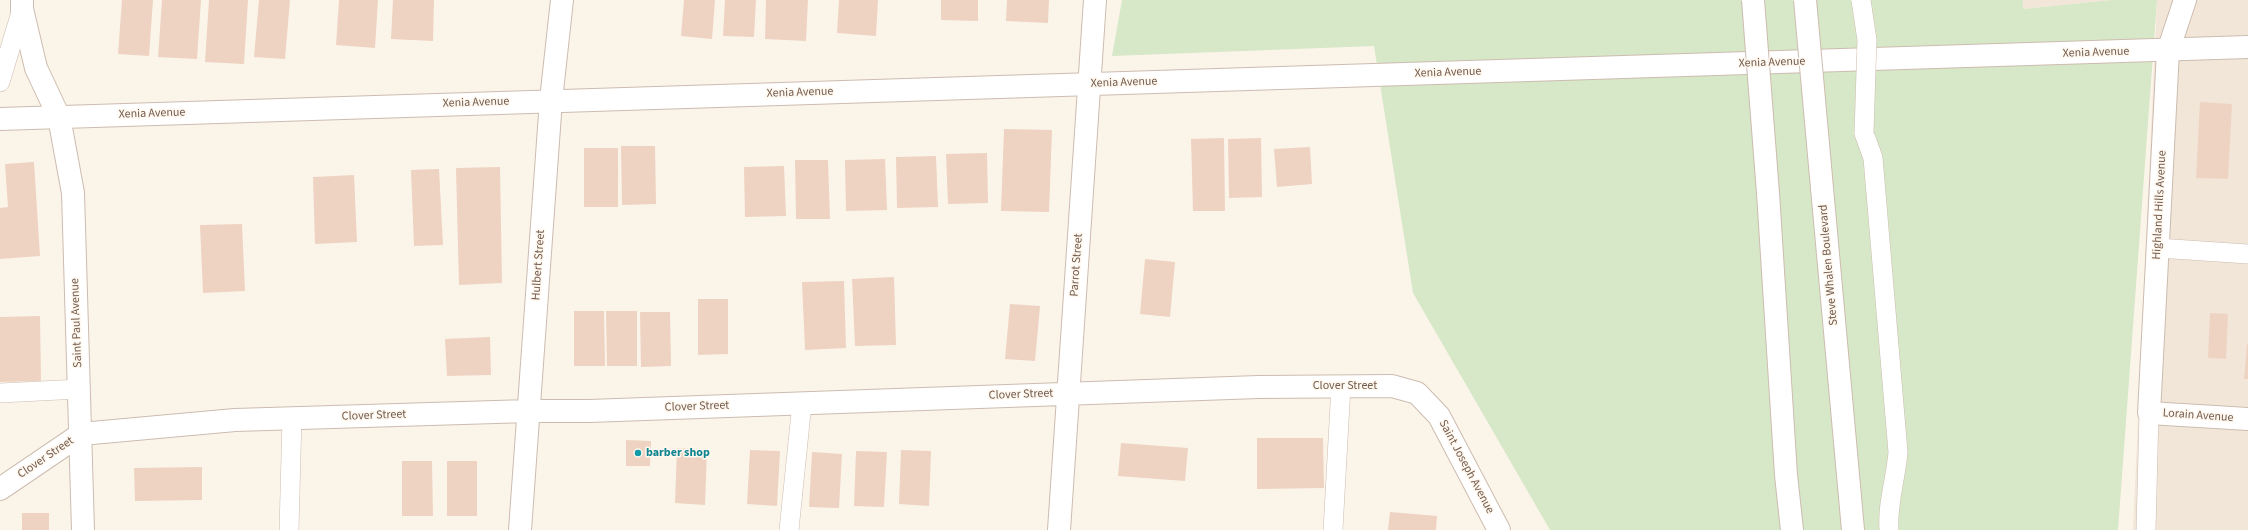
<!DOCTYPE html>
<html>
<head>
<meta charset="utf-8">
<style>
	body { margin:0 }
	canvas { display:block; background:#fbf4e9 }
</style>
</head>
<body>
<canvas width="2248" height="530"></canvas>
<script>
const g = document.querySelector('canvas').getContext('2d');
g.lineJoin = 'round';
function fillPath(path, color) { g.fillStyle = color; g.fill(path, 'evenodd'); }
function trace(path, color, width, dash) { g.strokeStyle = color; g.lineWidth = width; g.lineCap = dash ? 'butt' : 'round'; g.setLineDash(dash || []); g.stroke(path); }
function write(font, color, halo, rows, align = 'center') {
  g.font = font + ' "Source Sans 3",sans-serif'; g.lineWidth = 3; g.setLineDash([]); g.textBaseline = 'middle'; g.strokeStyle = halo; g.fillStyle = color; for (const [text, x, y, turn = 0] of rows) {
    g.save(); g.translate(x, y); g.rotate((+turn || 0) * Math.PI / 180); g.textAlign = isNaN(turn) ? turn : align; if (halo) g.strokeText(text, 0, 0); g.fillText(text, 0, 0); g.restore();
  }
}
fillPath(new Path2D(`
	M2023 0H2112L2023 9Z
	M2157 0H2248V530H2133Z`), '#f2e6d8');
fillPath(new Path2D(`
	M1122 0H2023V9L2112 0H2157L2118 530H1550L1413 293 1374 46 1112 56Z`), '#d6e8c8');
fillPath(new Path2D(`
	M122 0H153L149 56 118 54Z
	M162 0H201L197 59 158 57Z
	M209 0H248L244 64 205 62Z
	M259 0H290L285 59 254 57Z
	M339 0H378L375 48 336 45Z
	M393 0H434L433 41 391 39Z
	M684 0H715L712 39 681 36Z
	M725 0H756L754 37 723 36Z
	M766 0H808L806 41 765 39Z
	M839 0H878L876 36 837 33Z
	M941 0H978V21L941 20Z
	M1007 0H1049L1048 23 1006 21Z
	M2200 102 2232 104 2228 179 2196 178Z
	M1004 129 1052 130 1049 212 1001 211Z
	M1224 138 1225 211H1193L1191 139Z
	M1261 138 1262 197 1229 198 1228 139Z
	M621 146H655L656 204 622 205Z
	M1310 147 1312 184 1277 187 1274 149Z
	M584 148H618V207H584Z
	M987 153 988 203 948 204 946 154Z
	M936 156 938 207 897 208 896 157Z
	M885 159 887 210 846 211 845 160Z
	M795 160H828L830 219H796Z
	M34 162 40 256 0 259V208L8 207 5 164Z
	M784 166 786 216 745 217 744 167Z
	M500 167 502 283 459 285 456 168Z
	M439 169 443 245 414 246 411 170Z
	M354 175 357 242 315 244 313 177Z
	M242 224 245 291 203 293 200 225Z
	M1145 259 1175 262 1170 317 1140 314Z
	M894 277 896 345 855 346 852 279Z
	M844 281 846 348 805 350 802 282Z
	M698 299H728V354L698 355Z
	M1010 304 1040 306 1035 361 1005 359Z
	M574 311H604L605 366H574Z
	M606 311H637V366H607Z
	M640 312H670L671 366 641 367Z
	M2210 313 2228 314 2226 359 2208 358Z
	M40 316 41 381 0 382V317Z
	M490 337 491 375 447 376 445 339Z
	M2247 344H2248V379H2244Z
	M1257 438H1323L1324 488 1257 489Z
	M626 440 651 441 650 466H626Z
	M1121 443 1188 448 1185 481 1118 476Z
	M677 448 707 450 705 505 675 503Z
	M750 450 780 451 777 506 747 504Z
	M901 450 931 451 929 506 899 504Z
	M856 451 887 452 884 507 854 506Z
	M812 452 842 454 839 508 809 507Z
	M402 461H432L433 516H402Z
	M447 461H477V516H447Z
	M202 467V500L135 501 134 468Z
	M1390 512 1437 516 1436 530H1388Z
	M22 513H49V530H22Z`), '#efd3c2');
const service = new Path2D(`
	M0 82 22 9
	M1864 133 1873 158 1898 452C1896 478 1887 504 1889 530
	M2158 248 2248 254
	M0 393 80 389
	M289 530 292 418
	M789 530 802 403
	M1333 530 1341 386
	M2146 530 2149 413`);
const minor = new Path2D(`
	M22 0V9L36 68 59 117 73 193 83 530
	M2185 0 2168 51 2149 413 2248 419
	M0 489 81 434 235 420 528 411H589L1258 387 1392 386 1417 393 1439 416 1499 530
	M520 530 551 100 562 0
	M1059 530 1095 0`);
const tertiary = new Path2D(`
	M0 119 2248 47
	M1822 188 1853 530
	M1768 193 1786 475 1792 530`);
trace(service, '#cdbcb0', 20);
trace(minor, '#cdbcb0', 24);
trace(tertiary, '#cdbcb0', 24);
trace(service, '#fff', 19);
trace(minor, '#fff', 22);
trace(tertiary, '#fff', 22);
const serviceBridge = new Path2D(`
	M1861 0 1867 40 1864 133`);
const tertiaryBridge = new Path2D(`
	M1753 0 1768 193
	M1805 0 1822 188`);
trace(serviceBridge, '#cdbcb0', 20, []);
trace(tertiaryBridge, '#cdbcb0', 24, []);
trace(serviceBridge, '#fff', 19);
trace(tertiaryBridge, '#fff', 22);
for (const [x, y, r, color] of [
	[638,453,4,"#0f9aa8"]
]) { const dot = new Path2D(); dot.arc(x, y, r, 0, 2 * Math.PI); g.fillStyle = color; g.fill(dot); trace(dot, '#fef8ef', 1.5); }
write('12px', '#745b4e', '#fef8ef', [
	["Xenia Avenue",2096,53,-2],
	["Xenia Avenue",1772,63,-2],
	["Xenia Avenue",1448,73,-2],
	["Xenia Avenue",1124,83,-2],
	["Xenia Avenue",800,93,-2],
	["Xenia Avenue",476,103,-2],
	["Xenia Avenue",152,114,-2],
	["Highland Hills Avenue",2160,205,-87],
	["Hulbert Street",539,265,-86],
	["Parrot Street",1077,265,-86],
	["Steve Whalen Boulevard",1829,265,-95],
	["Saint Paul Avenue",77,323,-92],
	["Clover Street",1345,386],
	["Clover Street",1021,395,-2],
	["Clover Street",697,407,-2],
	["Clover Street",374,416,-2],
	["Lorain Avenue",2198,416,4],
	["Clover Street",46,458,-34],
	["Saint Joseph Avenue",1466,467,62]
]);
write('bold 12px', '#0d838f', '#fef8ef', [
	["barber shop",646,453]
], 'left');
</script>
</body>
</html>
